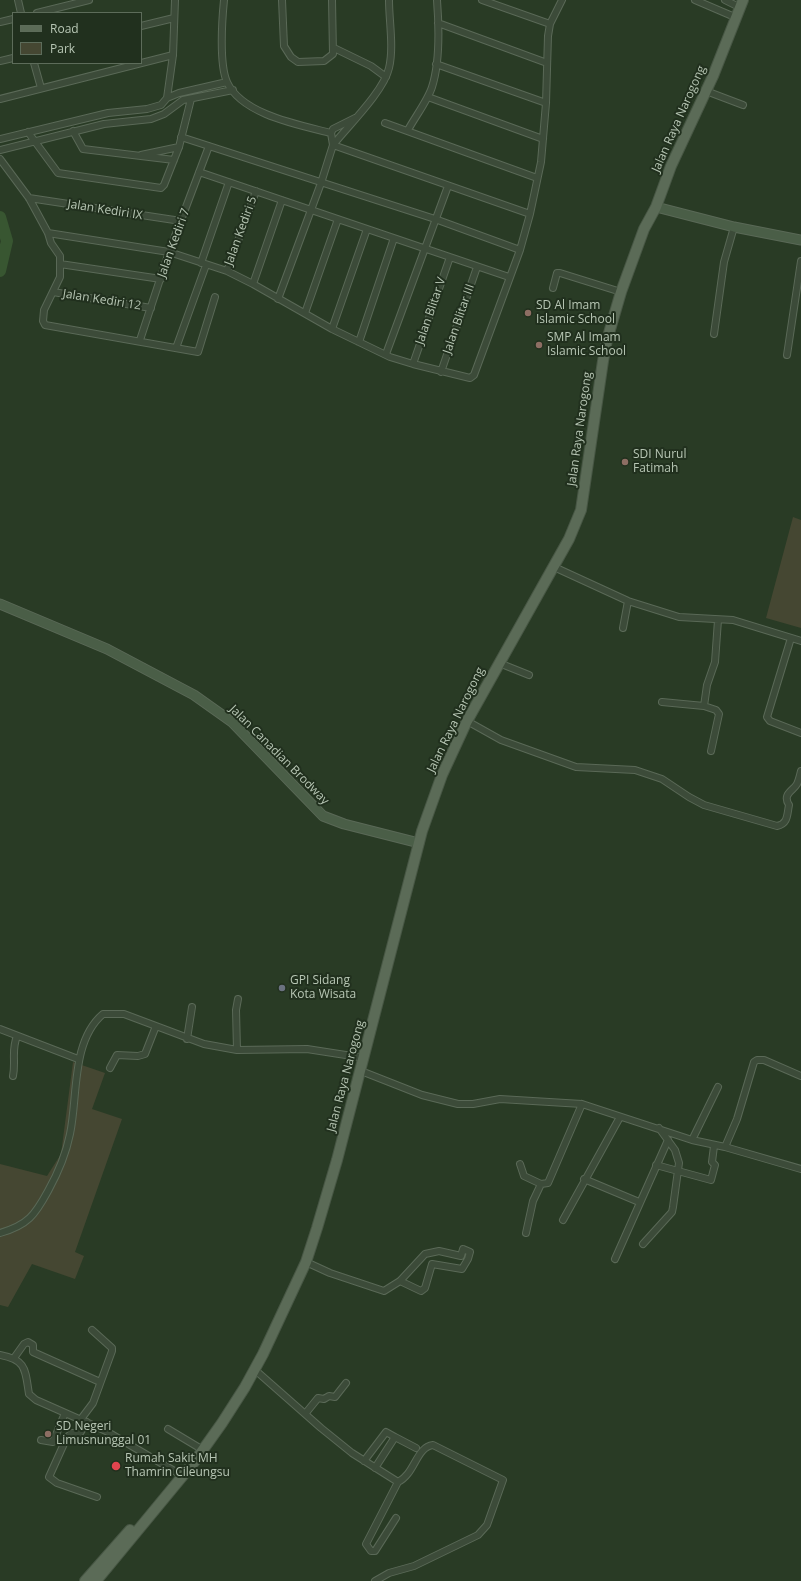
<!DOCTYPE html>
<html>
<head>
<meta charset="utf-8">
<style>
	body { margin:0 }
	#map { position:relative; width:801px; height:1581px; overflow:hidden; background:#293b25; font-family:"Open Sans",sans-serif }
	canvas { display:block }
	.legend { position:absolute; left:12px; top:12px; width:130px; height:52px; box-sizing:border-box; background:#21301e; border:1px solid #5d6c5a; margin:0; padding:5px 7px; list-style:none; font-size:12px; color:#b7c6b4 }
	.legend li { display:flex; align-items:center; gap:8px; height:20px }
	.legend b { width:20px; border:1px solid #5d6c5a }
</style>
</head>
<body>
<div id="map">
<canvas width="801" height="1581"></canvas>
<ul class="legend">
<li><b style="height:5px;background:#5b6b57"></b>Road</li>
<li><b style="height:11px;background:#454732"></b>Park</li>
</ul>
</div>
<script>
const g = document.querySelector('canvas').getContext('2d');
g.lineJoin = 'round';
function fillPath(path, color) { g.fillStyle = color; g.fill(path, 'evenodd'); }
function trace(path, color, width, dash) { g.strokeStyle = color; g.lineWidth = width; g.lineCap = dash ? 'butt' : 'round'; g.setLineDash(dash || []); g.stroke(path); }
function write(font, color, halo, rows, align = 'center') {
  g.font = font + ' "Open Sans",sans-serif'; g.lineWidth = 4; g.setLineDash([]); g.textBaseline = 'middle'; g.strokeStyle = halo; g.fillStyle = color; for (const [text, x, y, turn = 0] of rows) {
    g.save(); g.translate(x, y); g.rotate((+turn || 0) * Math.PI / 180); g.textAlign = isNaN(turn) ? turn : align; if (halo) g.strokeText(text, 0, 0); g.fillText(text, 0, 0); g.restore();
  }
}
fillPath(new Path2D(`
	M793 517 801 520V628L766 618Z
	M73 1062 105 1073 92 1109 122 1119 75 1252 84 1256 75 1279 32 1264 8 1307 0 1305V1164L47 1176 61 1154Z`), '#454732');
trace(new Path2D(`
	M0 217 7 241 0 271`), '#385631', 12);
const street = new Path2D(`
	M18 0 21 13
	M224 0C222 20 219 64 227 82 242 115 300 125 331 133
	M282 0 284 46 291 57 298 62 324 61 333 54 332 0
	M482 0 550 24
	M695 0 737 18
	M725 0 741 8
	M37 13 89 0
	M0 22 13 19
	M438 23 547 63
	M141 26 174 18
	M334 48 371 66 386 77
	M0 61 13 58
	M34 63 41 88
	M436 64 546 103
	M706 91 743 105
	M428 97 543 139
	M167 98 173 55 175 0
	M0 99 173 55
	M355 118 333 129 331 133 333 145C348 126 384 91 389 68 394 47 389 21 389 0
	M385 123 537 178
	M408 130C415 117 428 100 432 87 440 62 439 26 437 0
	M73 131 83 149 174 160
	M28 132 58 173 161 188 164 185 179 147 191 99
	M181 137 435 219 520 250
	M0 139 108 113 147 109 161 105 167 98 179 93 227 82
	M0 150 104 124 151 119 164 114 183 100 233 90
	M141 155 179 147
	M0 159 29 198 48 233 51 243 60 256V277L44 310 43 321 45 325 198 352 215 297
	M199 172 509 277
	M29 198 181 221
	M48 233 169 252 227 271 253 284 332 329 390 357 413 364 470 378 474 375 520 250 530 214 541 162 546 103 548 36 550 24 562 0
	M201 263 229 182
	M60 264 161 279
	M227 271 256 191
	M253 284 282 200
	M553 288 557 273H560L621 292
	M53 292 151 308
	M278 299 321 183 333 145 530 214
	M305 313 338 219
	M332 329 367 229
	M714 334 724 262 734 227
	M140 340 169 252 209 146
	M359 342 394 238
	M176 348 206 265
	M386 354 448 186
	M787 355 801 261
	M413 364 450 257
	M441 372 477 267
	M554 567 628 601 679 617 733 620 801 641
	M623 628 628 601
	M791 638 767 717 770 721 801 733
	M499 663 529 675
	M662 702 704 706 707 685 715 662 718 620
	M704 706 716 710 719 714 711 751
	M467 721 501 740 576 767 635 770 662 779 689 797 704 805 777 826C788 824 787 815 789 805 782 794 793 791 797 784 799 780 800 775 801 771
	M0 1029 78 1059
	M187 1039 192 1007
	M237 1050 236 1010 238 999
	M110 1068 117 1055 138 1056 145 1054 156 1026
	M361 1071 422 1095 458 1104H473L500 1099 582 1104 692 1140 725 1147 801 1169
	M13 1076C16 1061 11 1051 17 1036
	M692 1140 718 1087
	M725 1147 737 1119 754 1062 757 1060H764L801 1076
	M520 1164 524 1176 541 1184 548 1183 582 1104
	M656 1165 711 1180 715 1165 712 1162 714 1146
	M584 1179 639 1202
	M563 1220 620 1117
	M0 1233C28 1225 35 1215 48 1191 58 1173 66 1154 70 1134 78 1097 71 1041 103 1014H124L204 1044 237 1050 307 1049 365 1058
	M526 1233 533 1201 541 1184
	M643 1244 672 1212 673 1207 679 1163 675 1150 659 1128
	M615 1259 668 1140
	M306 1262 330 1273 384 1291 400 1281 425 1254 439 1251 461 1256 463 1249 470 1252 468 1259 462 1269 432 1264 425 1288 421 1291 400 1281
	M0 1355C27 1360 25 1370 29 1394L36 1400 106 1431 183 1476
	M14 1358 24 1344 28 1342 33 1345V1352L100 1382
	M254 1369 321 1428 352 1453 398 1482C415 1474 416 1447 433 1445L503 1480 487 1525 478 1535 414 1566 389 1573 375 1581
	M305 1414 318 1398 324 1399 329 1396 335 1397 346 1383
	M81 1419 93 1403 112 1351V1348L92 1330
	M87 1422 80 1433H72L67 1437 49 1477 57 1483 97 1497
	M168 1429 203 1450
	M41 1440 53 1442 65 1413
	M364 1461 386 1432 395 1437
	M375 1468 395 1437 416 1448
	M396 1518 375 1551H371L366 1544 398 1482`);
const secondary = new Path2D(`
	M656 207 734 227 801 240
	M0 604 107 649 194 695 232 722 323 816 344 824 419 843`);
const primary = new Path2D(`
	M85 1581 130 1530
	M96 1581 195 1461 222 1423 245 1387 263 1354 306 1262 317 1228 337 1160 422 831 442 775 467 721 569 539 581 510 603 361 607 340 621 292 644 229 656 207 671 166 713 76 743 0`);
trace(street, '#5a6957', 8);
trace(secondary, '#5a6957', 11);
trace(primary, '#485745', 12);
trace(street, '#3c4b39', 6);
trace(secondary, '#4a5e47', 9);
trace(primary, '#5b6b57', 10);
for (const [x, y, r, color] of [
	[528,313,4,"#8d6e63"],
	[539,345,4,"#8d6e63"],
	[625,462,4,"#8d6e63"],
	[282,988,4,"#6b7280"],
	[48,1434,4,"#8d6e63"],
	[116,1466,5,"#e0444e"]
]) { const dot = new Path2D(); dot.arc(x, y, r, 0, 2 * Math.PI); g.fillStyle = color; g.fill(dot); trace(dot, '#21301e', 1.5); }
write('12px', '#b7c6b4', '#21301e', [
	["Jalan Raya Narogong",679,119,-66],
	["Jalan Kediri IX",105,210,9],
	["Jalan Kediri 5",241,231,-70],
	["Jalan Kediri 7",174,243,-70],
	["Jalan Kediri 12",102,300,9],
	["Jalan Blitar V",431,311,-71],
	["Jalan Blitar III",459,319,-71],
	["Jalan Raya Narogong",580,429,-82],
	["Jalan Raya Narogong",456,720,-64],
	["Jalan Canadian Brodway",279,755,45],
	["Jalan Raya Narogong",346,1076,-75]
]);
write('12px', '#b7c6b4', '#21301e', [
	["SD Al Imam",536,306],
	["Islamic School",536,320],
	["SMP Al Imam",547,338],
	["Islamic School",547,352],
	["SDI Nurul",633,455],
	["Fatimah",633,469],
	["GPI Sidang",290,981],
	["Kota Wisata",290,995],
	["SD Negeri",56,1427],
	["Limusnunggal 01",56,1441],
	["Rumah Sakit MH",125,1459],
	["Thamrin Cileungsu",125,1473]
], 'left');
</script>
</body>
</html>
